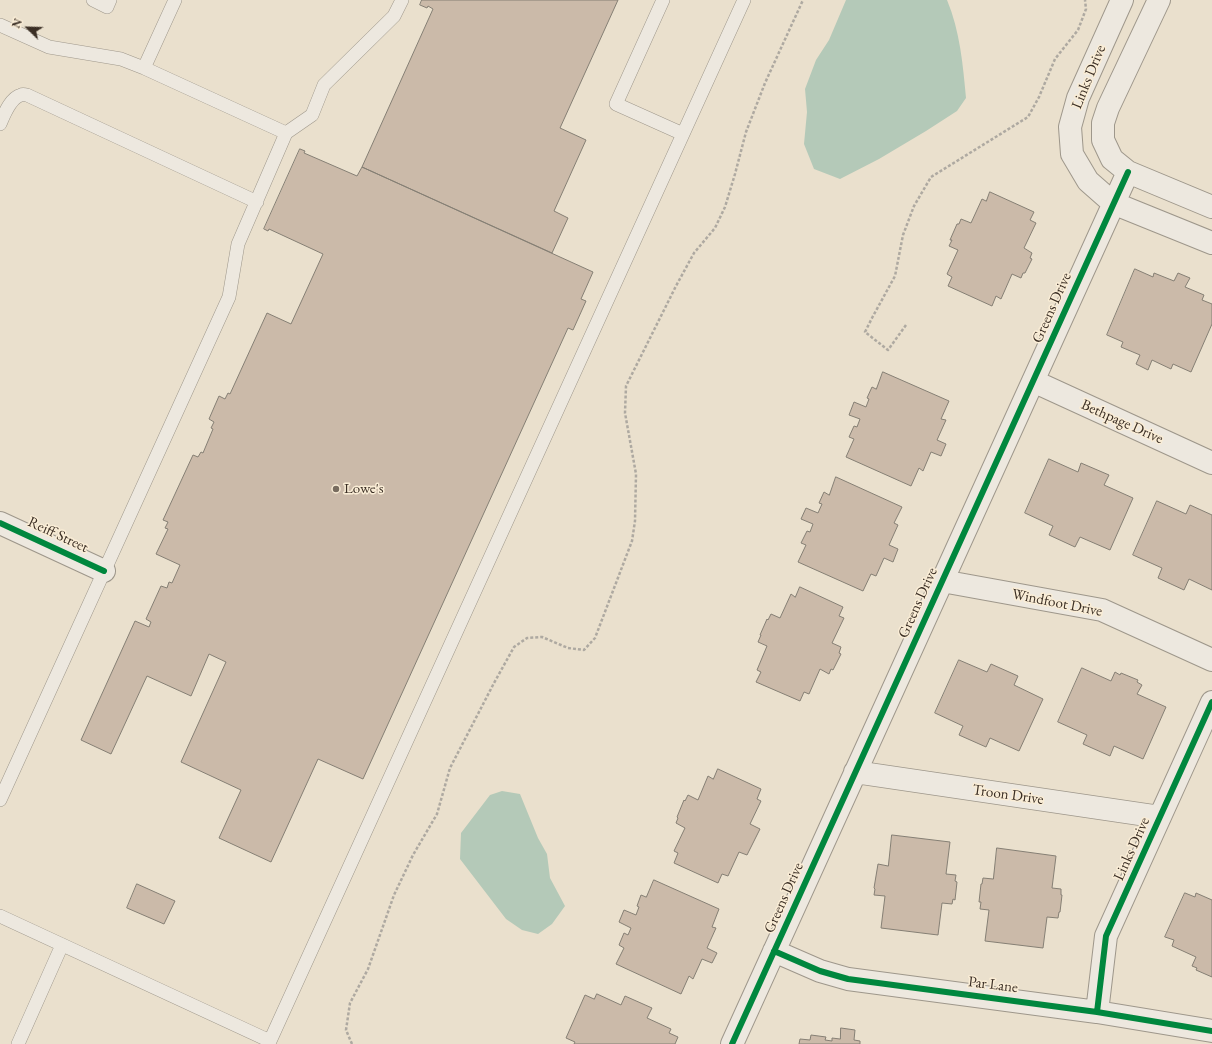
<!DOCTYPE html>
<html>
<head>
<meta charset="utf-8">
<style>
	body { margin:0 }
	#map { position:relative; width:1212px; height:1044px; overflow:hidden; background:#eae0cd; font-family:"EB Garamond",serif }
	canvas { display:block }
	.north { position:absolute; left:8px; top:8px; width:40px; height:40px; -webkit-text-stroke:3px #faedd6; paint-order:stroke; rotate:293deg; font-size:11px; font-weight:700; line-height:16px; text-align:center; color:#3a2e24 }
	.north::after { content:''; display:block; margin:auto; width:14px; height:18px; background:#3a2e24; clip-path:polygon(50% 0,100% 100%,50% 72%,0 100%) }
</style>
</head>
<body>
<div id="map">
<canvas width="1212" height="1044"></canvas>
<div class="north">N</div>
</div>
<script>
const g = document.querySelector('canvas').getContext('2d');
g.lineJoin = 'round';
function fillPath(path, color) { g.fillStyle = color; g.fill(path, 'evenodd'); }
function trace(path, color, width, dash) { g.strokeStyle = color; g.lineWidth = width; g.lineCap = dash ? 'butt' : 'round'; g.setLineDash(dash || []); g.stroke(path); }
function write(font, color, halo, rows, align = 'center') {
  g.font = font + ' "EB Garamond",serif'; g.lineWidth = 3; g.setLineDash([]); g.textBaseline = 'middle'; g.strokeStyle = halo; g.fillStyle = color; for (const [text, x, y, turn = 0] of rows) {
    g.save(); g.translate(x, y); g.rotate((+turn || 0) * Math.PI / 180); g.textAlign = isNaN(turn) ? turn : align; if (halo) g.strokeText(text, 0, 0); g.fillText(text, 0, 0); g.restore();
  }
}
fillPath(new Path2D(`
	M846 0H947C960 31 963 65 966 98L957 111 926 131 879 159 840 179 814 169 804 144 807 112 805 89 816 60 829 40Z
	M502 791 520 794 538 838 547 854 550 878 565 906 552 924 538 934 522 930 506 919 460 859 461 833 490 795Z`), '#b4c9b8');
const building = new Path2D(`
	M422 0H618L560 128 586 140 554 211 568 218 552 253 362 167 433 9 428 6 427 8 420 5Z
	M300 149 305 151 304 153 357 176 362 167 593 272 581 299 586 301 573 330 568 328 363 779 318 759 271 862 219 838 241 790 181 762 226 662 209 654 191 696 147 676 111 754 81 740 135 621 149 627 151 622 146 619 161 586 167 588 169 582 172 583 180 565 156 554 168 529 165 528 168 522 163 520 193 455 198 457 201 452 203 453 213 429 211 428 214 422 209 419 219 396 225 399 228 393 230 394 267 313 291 324 323 254 269 229 268 231 264 229Z
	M990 192 1034 212 1030 220 1036 223 1024 248 1032 253 1030 258 1032 259 1025 273H1023L1021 278 1012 274 1001 299 996 296 992 306 948 286 952 277 947 274 958 250 949 246 952 240H950L957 224H959L961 219 971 223 982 199 986 201Z
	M1135 269 1153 277 1154 273 1174 281 1178 273 1190 278 1185 287 1204 295 1202 300 1212 304V324L1191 372 1173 364 1171 369 1152 360 1148 370 1136 364 1140 355 1121 347 1123 342 1107 335Z
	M883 372 949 401 941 419 946 420 937 440 946 444 941 456 931 452 923 471 919 468 911 486 846 457 854 439 849 437 854 426 857 427 860 419 849 415 854 402 866 407 869 399 867 398 872 387 876 389Z
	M1049 459 1078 472 1081 463 1109 475 1104 485 1133 498 1110 550 1080 537 1075 547 1049 535 1053 526 1025 513Z
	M836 477 902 507 894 523 898 525 889 545 898 549 893 562 884 558 876 576 871 574 863 591 798 562 806 545 801 543 807 531 810 532 813 524 801 519 806 508 818 513 822 504 819 503 824 492 829 495Z
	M1157 501 1186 514 1190 505 1212 515V590L1189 579 1184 590 1158 578 1162 568 1133 555Z
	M800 587 843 607 839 616 844 618 832 643 841 647 839 653 841 654 833 670 831 669 829 674 820 669 809 694 804 692 800 701 756 682 761 672 757 670 767 646 758 642 761 635H760L767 619 768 620 771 614 780 618 791 594 795 597Z
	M959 660 987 672 991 664 1018 676 1014 685 1043 699 1019 751 990 738 986 747 959 735 963 726 935 713Z
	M1082 668 1111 681 1115 672 1120 675 1121 673 1138 680 1137 682 1142 685 1137 694 1166 707 1143 759 1114 746 1110 756 1083 744 1087 735 1058 722Z
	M718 769 761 789 757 799 761 801 750 824 760 829 747 855 739 852 728 876 722 874 718 883 674 863 678 853 674 851 685 828 676 823 678 818 677 817 684 800 685 801 688 795 698 800 708 776 713 779Z
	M892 835 950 842 946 874 956 875 955 881 957 882 955 900 953 899 952 904 942 903 938 935 881 928 885 896 874 895 875 889 874 888 878 864 888 866Z
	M997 848 1056 856 1052 888 1061 889V895H1062L1060 912H1059L1058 918 1047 917 1043 948 985 941 989 910 980 909 981 902H979L981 884H982L983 878 993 879Z
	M654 880 719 909 712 927 716 928 707 948 717 953 712 963 702 959 693 979 689 976 681 994 616 964 624 948 619 945 624 933 628 935 631 928 619 922 624 910 636 915 639 907 637 906 641 895 646 897Z
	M137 884 175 901 164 924 127 908Z
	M1185 893 1195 897 1196 893 1212 900V977L1196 970 1197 968 1192 966 1196 957 1172 946 1174 940 1165 937Z
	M597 994 621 1005 625 996 652 1008 647 1018 671 1029 669 1033 678 1037 675 1044H574L575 1042 566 1038 585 995 594 999Z
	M841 1028 855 1030 854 1040 860 1041V1044H799L800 1039 810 1040 811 1035 826 1037 825 1040 832 1041V1038L840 1039Z`);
fillPath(building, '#cbbaa9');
trace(building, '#857f74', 1);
const service = new Path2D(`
	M93 0 107 7 110 0
	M663 0 616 104 683 134
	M0 25 49 47 121 59 144 68 175 0
	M144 68 286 133
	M0 124C4 115 10 98 21 95 23 94 25 95 27 95L257 202
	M0 800 229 297 238 244 286 133 312 115 324 85 394 16 402 0
	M0 916 270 1041 744 0
	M18 1044 62 945`);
const minor = new Path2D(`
	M1122 0 1078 98 1070 127 1072 154 1088 181 1113 203 1212 243
	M1159 0 1108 108 1103 123V140L1112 159 1128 172 1212 207
	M1033 381 1212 463
	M0 523 104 571
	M942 581 1102 610 1212 660
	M855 772 1160 817
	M774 951 820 971 848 979 1097 1012 1212 1031
	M1097 1012 1106 936 1212 702
	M732 1044 1128 172`);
trace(service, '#9e978b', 14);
trace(minor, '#9e978b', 24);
trace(new Path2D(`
	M906 325 888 350 865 332 872 318 895 276 903 235 914 206 931 177 1028 117 1039 97 1055 59 1078 30 1086 9 1085 0
	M352 1044 346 1030 350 1003 368 969 394 895 413 855 437 814 450 768 494 683 514 647 527 638 542 637 568 648 584 650 595 638 632 541 635 521 636 474 625 413 626 386 676 286 694 253 715 228 725 207 735 174 746 132 765 83 803 0`), '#aea9a1', 2.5, [3, 2]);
trace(service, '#ede8df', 13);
trace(minor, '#ede8df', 22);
trace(new Path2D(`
	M0 523 104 571
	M774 951 820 971 848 979 1097 1012 1212 1031
	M1097 1012 1106 936 1212 702
	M732 1044 1128 172`), '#00873e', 6);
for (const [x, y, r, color] of [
	[336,489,4,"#786c5f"]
]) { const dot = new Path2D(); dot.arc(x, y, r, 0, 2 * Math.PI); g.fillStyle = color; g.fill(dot); trace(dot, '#faedd6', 1.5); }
write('15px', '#3a2e24', '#faedd6', [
	["Links Drive",1089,77,-68],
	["Greens Drive",1052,308,-66],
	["Bethpage Drive",1122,422,24],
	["Reiff Street",58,535,25],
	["Greens Drive",918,603,-66],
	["Windfoot Drive",1057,603,11],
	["Troon Drive",1008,795,8],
	["Links Drive",1132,849,-66],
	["Greens Drive",784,898,-66],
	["Par Lane",993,985,7]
]);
write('15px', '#3a2e24', '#faedd6', [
	["Lowe's",344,489]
], 'left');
</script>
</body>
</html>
